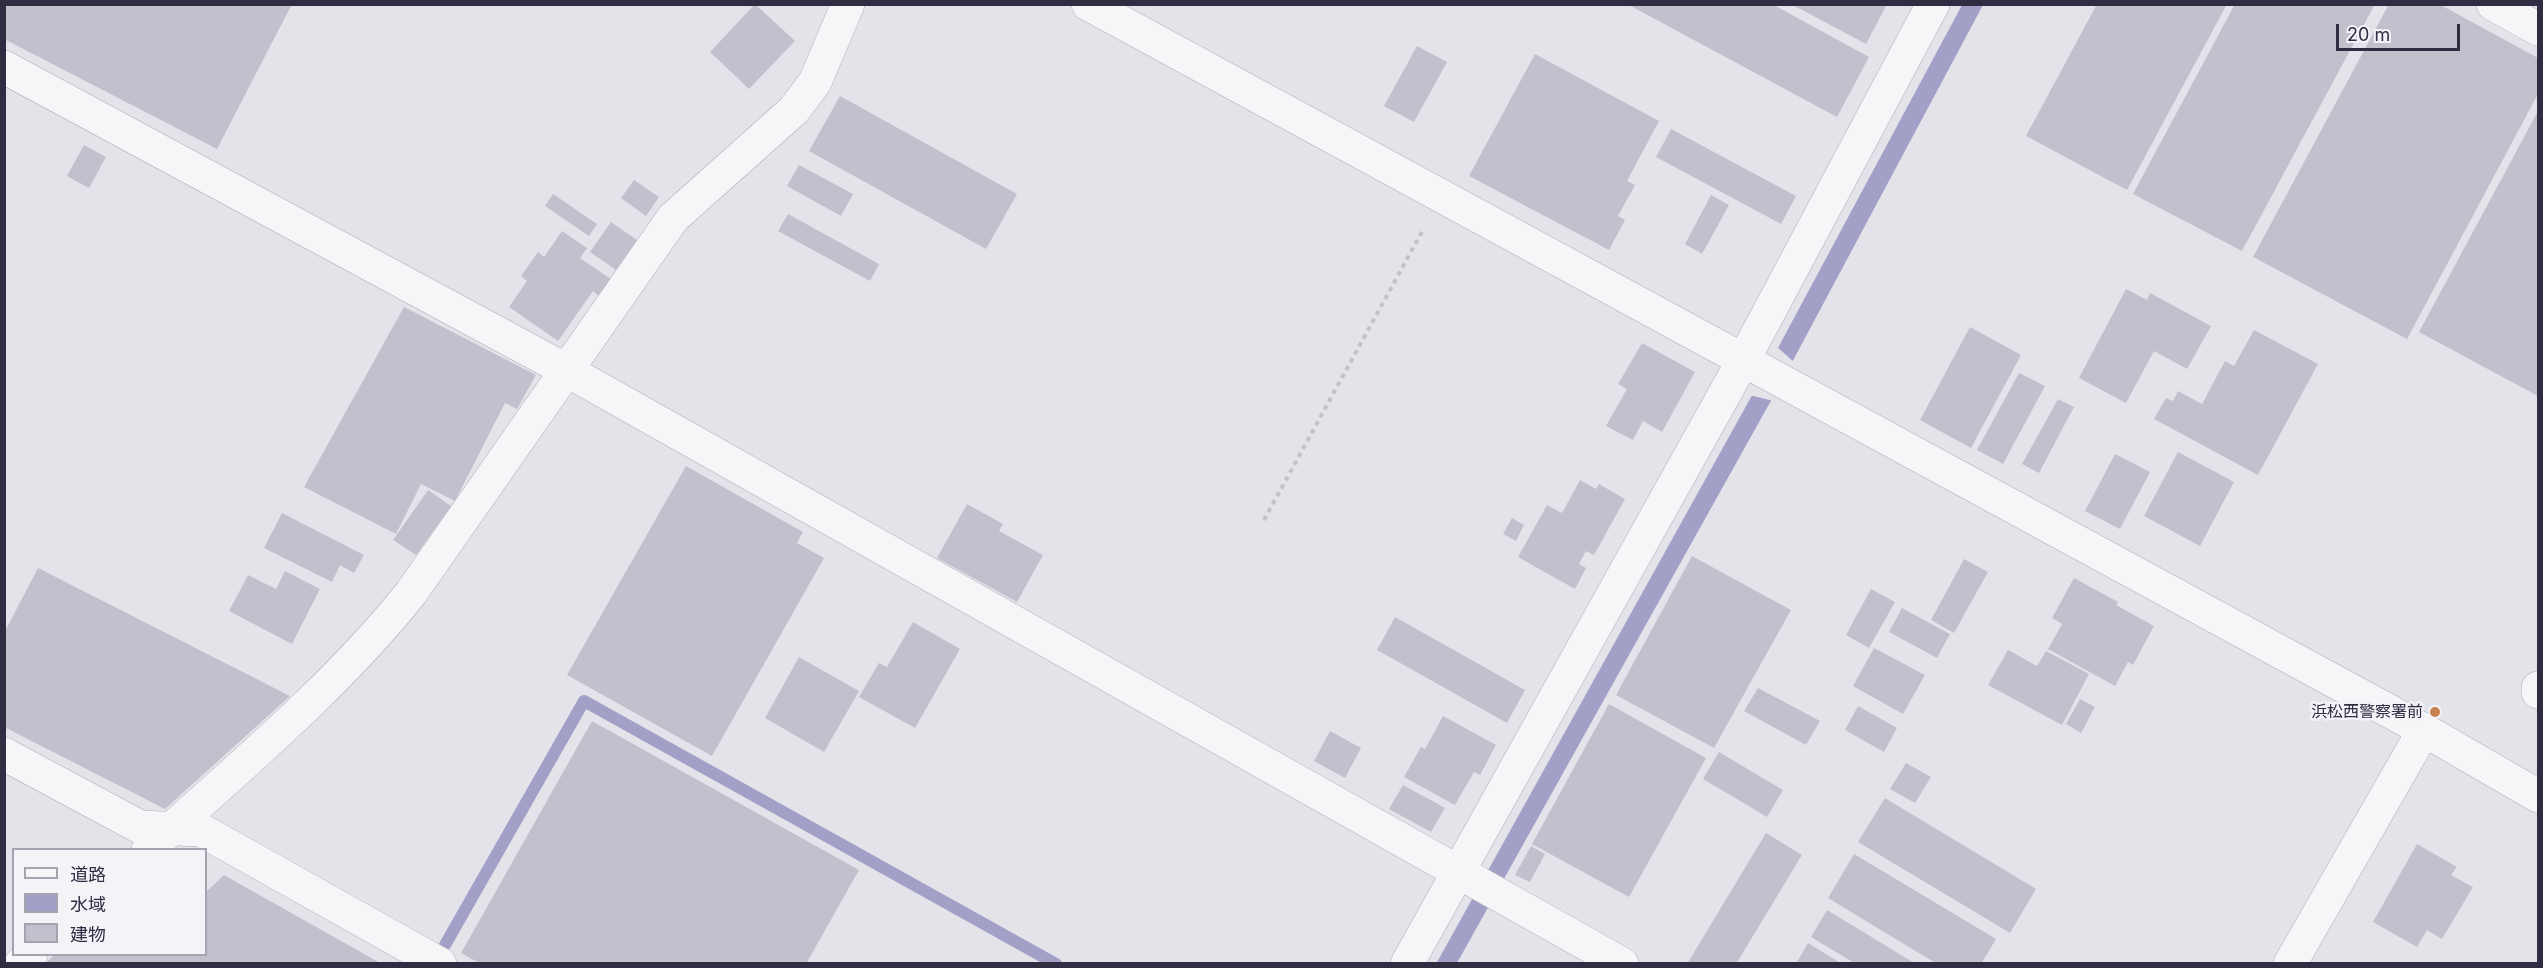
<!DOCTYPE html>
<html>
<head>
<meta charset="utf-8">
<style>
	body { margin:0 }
	#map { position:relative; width:2543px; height:968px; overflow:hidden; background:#e4e3ea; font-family:Inter,"Noto Sans JP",sans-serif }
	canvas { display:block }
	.frame { position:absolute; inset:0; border:6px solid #302c42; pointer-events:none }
	.legend { position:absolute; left:12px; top:848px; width:195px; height:108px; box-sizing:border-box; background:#f3f3f8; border:2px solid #a5a3af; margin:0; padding:8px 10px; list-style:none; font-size:18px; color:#302c42 }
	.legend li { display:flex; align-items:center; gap:12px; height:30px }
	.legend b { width:30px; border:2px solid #a5a3af }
	.scale { position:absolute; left:2336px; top:24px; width:124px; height:27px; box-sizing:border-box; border:3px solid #302c42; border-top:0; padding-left:8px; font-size:18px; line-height:21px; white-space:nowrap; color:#302c42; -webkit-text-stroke:4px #f3f3f8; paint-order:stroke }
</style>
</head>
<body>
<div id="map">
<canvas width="2543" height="968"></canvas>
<div class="frame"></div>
<ul class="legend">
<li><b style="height:8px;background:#f6f6f9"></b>道路</li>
<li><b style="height:16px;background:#a3a0c8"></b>水域</li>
<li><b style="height:16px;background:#c3c0cd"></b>建物</li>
</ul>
<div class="scale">20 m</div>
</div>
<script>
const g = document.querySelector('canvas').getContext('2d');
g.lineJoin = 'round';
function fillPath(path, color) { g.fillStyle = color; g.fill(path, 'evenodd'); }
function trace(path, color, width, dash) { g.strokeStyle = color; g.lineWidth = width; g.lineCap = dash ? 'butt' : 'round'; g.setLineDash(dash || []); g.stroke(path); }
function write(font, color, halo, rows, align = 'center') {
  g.font = font + ' Inter,"Noto Sans JP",sans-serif'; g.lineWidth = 5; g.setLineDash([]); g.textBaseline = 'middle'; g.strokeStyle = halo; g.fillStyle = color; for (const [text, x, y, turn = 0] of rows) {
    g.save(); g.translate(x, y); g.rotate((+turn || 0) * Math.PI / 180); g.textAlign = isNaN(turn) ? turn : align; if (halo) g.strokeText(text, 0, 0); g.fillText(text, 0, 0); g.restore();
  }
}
fillPath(new Path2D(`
	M1962 5H1983L1782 381 1457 963 1436 964 1765 372Z`), '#a3a0c8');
fillPath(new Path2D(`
	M1776 346 1795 363 1774 401 1749 395Z`), '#e4e3ea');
trace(new Path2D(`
	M445 945 584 701 1056 964`), '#a3a0c8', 12);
fillPath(new Path2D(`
	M4 4H292L217 149 4 39Z
	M755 4 795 41 749 89 710 52Z
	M1627 4H1772L1869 57 1837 117Z
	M1791 4H1887L1866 44Z
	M2097 4H2227L2127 190 2026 136Z
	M2235 4H2375L2242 251 2133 194Z
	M2389 4H2439L2538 58V94L2407 339 2253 257Z
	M1417 46 1447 62 1414 122 1384 106Z
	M1535 54 1659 121 1627 181 1635 185 1618 216 1625 220 1609 250 1469 176Z
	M840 96 1017 194 986 249 809 151Z
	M2538 111V396L2419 332Z
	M1671 129 1796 196 1781 224 1656 157Z
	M84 145 106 157 89 188 67 176Z
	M799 165 853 194 841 216 787 186Z
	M634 180 659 197 646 216 621 198Z
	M553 194 597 224 589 236 545 206Z
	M1711 195 1729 205 1702 254 1685 244Z
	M788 214 879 264 870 281 778 231Z
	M611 222 637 240 616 270 590 252Z
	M562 231 587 248 580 258 611 279 599 296 593 291 558 341 509 307 527 281 521 276 538 252 544 257Z
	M2126 289 2147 300 2150 293 2211 326 2187 369 2154 351 2126 403 2079 378Z
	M404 307 536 375 517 409 505 403 455 501 421 484 396 534 304 487Z
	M1970 327 2021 355 1971 448 1920 420Z
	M2254 330 2318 364 2258 475 2154 419 2166 398 2173 401 2178 391 2202 404 2225 361 2234 366Z
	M1642 343 1695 372 1662 432 1643 421 1633 440 1606 426 1627 389 1618 384Z
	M2019 373 2045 386 2003 464 1977 450Z
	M2058 399 2074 407 2039 473 2022 464Z
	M2178 452 2234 482 2200 546 2144 516Z
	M2115 454 2150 472 2120 529 2085 511Z
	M686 466 803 532 797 543 824 558 712 756 567 675Z
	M1580 480 1596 489 1599 484 1625 499 1594 555 1586 551 1579 564 1586 568 1575 589 1518 557 1547 505 1562 513Z
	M428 490 451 506 416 555 393 540Z
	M967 504 1003 524 999 531 1043 555 1017 602 937 558Z
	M282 513 364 555 354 573 340 565 332 582 264 548Z
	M1512 518 1524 525 1516 541 1503 534Z
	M1692 556 1791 610 1714 748 1616 695Z
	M1964 559 1988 572 1954 633 1931 620Z
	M38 568 290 696 165 809 4 727V633Z
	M285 571 320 589 292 644 229 611 248 575 276 589Z
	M2074 578 2118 602 2116 605 2154 626 2133 665 2128 662 2115 686 2048 649 2062 624 2052 618Z
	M1871 589 1895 602 1869 648 1846 635Z
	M1902 608 1950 634 1937 658 1889 632Z
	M1395 617 1525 690 1507 723 1377 650Z
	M913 622 960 649 915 728 859 697 879 663 887 667Z
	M1874 648 1925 675 1903 714 1853 686Z
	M2008 650 2037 666 2046 651 2089 674 2062 725 1988 685Z
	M799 657 859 691 824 752 765 718Z
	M1758 688 1820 721 1806 745 1744 711Z
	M2080 699 2095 707 2081 733 2066 724Z
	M1609 704 1706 758 1629 897 1532 844Z
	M1858 706 1897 728 1884 752 1845 730Z
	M1443 716 1496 745 1480 775 1474 772 1455 805 1404 777 1421 747 1425 749Z
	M592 721 859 870 806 964H481L461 953Z
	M1330 731 1361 748 1345 778 1314 761Z
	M1719 752 1783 790 1767 817 1703 779Z
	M1906 763 1931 777 1915 803 1890 789Z
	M1403 785 1445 808 1431 832 1389 809Z
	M1885 798 2036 889 2010 933 1858 842Z
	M1766 833 1802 855 1736 964H1687Z
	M2417 844 2457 867 2451 875 2473 887 2442 939 2427 930 2417 947 2373 922Z
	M1531 846 1545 854 1530 882 1515 875Z
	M1854 854 1996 939 1981 964H1937L1828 898Z
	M224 875 382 964H45L55 954H206V892Z
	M1827 910 1916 964H1856L1811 937Z
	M1808 943 1842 964H1796Z`), '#c3c0cd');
const minor = new Path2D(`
	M1088 4 2424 730 2538 796
	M2493 4 2538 29
	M4 67 566 370 1622 964
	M2538 688V692
	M4 754 140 827 201 830 440 964
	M148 850C239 767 334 689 411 593L673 218 794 110 815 82 848 4
	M21 964 31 954
	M1407 964 1744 359 1933 4
	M2290 964 2424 730`);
trace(minor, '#aeacb8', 34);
trace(new Path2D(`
	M1264 520 1424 228`), '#c3c1c9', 4, [4.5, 4.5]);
trace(minor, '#f6f6f9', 33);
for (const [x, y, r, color] of [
	[2435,712,6,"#c88150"]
]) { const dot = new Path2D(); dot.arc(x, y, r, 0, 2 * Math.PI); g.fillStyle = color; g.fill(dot); trace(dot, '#f3f3f8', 2); }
write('16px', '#302c42', '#f3f3f8', [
	["浜松西警察署前",2423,712]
], 'right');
</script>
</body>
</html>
